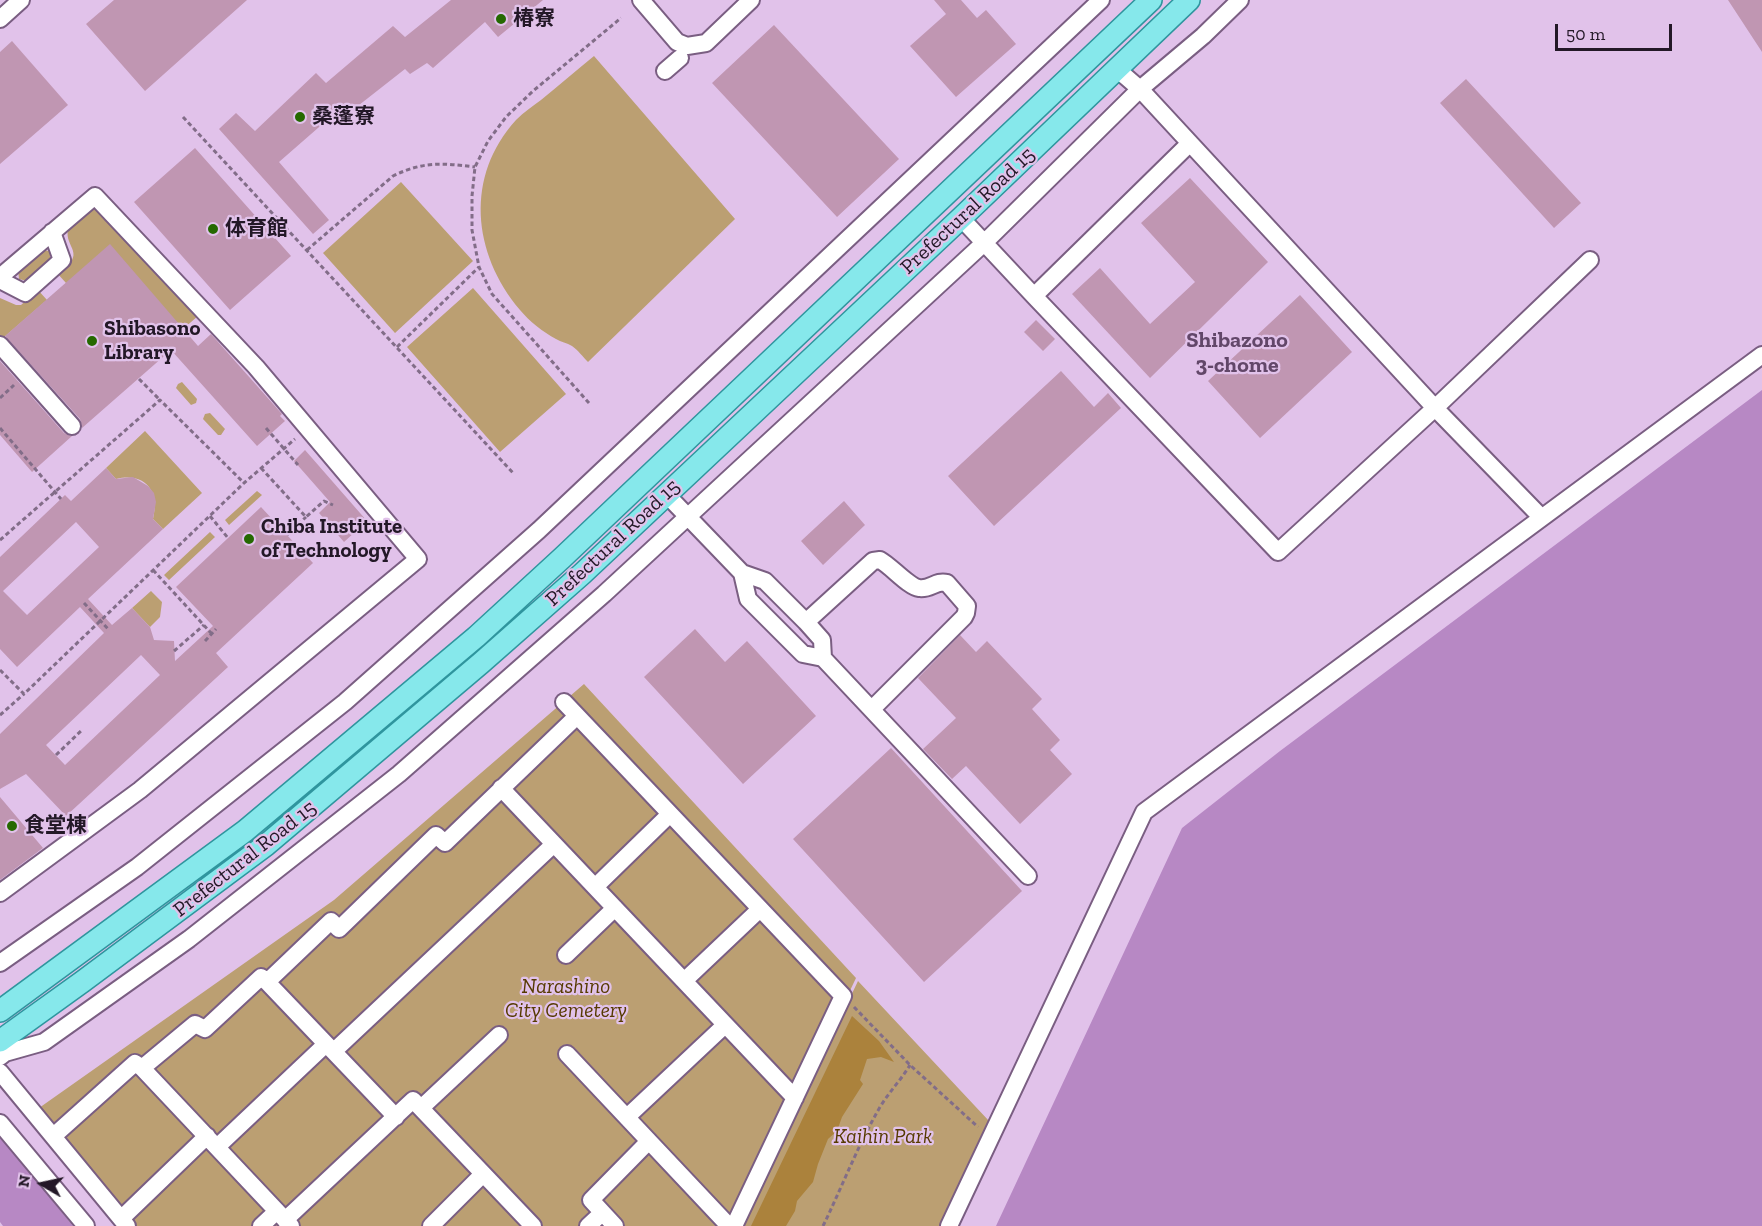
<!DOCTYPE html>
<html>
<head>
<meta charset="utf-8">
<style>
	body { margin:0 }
	#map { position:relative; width:1762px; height:1226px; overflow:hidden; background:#e1c2ea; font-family:"Zilla Slab",serif }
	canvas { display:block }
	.north { position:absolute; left:12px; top:1154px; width:60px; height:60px; -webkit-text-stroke:4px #e1c2ea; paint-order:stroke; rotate:279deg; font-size:16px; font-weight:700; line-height:24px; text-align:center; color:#231827 }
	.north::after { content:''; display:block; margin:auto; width:21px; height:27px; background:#231827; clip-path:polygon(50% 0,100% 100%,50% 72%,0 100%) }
	.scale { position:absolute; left:1555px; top:24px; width:117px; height:27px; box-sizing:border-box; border:3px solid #231827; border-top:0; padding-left:8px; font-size:18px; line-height:21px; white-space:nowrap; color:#231827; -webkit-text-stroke:4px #e1c2ea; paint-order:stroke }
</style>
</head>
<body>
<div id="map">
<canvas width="1762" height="1226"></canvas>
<div class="north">N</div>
<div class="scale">50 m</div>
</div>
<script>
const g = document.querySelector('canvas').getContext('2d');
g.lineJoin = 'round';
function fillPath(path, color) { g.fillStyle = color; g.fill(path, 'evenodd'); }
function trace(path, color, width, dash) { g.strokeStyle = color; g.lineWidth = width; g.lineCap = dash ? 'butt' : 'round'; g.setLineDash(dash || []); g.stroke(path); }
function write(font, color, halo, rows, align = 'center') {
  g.font = font + ' "Zilla Slab","Noto Sans JP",serif'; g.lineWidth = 4.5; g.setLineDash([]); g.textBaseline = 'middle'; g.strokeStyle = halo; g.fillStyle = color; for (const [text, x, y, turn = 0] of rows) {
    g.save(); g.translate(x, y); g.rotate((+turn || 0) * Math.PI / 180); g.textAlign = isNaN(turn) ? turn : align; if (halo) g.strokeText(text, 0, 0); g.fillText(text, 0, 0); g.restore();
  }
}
fillPath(new Path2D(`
	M594 56 735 219 588 362C583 357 578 350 572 346 567 343 561 342 556 339 543 332 529 321 520 310 472 253 465 176 516 120 524 112 533 106 541 100 559 85 576 71 594 56Z
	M401 182 473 261 395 333 323 253Z
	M95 208 198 316 183 329 66 283 57 273C62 269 69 265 72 260 80 247 54 237 78 216 84 211 87 209 95 208Z
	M41 250 50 251V260L27 281 19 279 18 270Z
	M473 288 566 394 500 452 407 347Z
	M38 290 47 300 3 338 0 335V298L16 305H21Z
	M182 382 197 399 196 403 191 405 176 388 178 384Z
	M210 413 225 429 221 435H218L203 419 205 414Z
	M145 431 202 493 163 529 153 519C160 491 145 472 116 479L106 468Z
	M257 491 262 495 229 525 225 520Z
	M210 532 215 537 169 580 164 575Z
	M151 591 162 602 160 617 150 627 132 608Z
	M584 684 856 978 738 1226H136L39 1108 334 900Z
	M858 981 989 1121 940 1226H741Z`), '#bb9f72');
fillPath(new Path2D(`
	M852 1016 879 1041 894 1062 881 1057 867 1059 860 1080 863 1084 842 1117 837 1131 828 1139 818 1164 813 1182 797 1201 795 1211 786 1226H751Z`), '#ab823c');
fillPath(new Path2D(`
	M1762 390V1226H996L1182 828 1280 751Z
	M0 1136 73 1226H3L0 1222Z`), '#b788c4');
fillPath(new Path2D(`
	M114 0H247L145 91 86 24Z
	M451 0H543L498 37 485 22 433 68 427 63 410 74 405 69 340 120 334 114 279 162 329 220 313 234 219 129 236 113 255 131 316 73 326 83 393 26 405 37Z
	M934 0H961L977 18 986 10 1016 44 956 97 910 46 946 14Z
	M1728 0H1762V52Z
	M774 25 899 159 837 217 712 83Z
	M12 41 68 105 0 164V52Z
	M1466 79 1581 203 1554 228 1440 103Z
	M195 148 291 256 230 310 134 202Z
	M1190 178 1268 262 1150 378 1072 294 1100 268 1150 324 1195 282 1141 223Z
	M110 244 198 346 211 334 282 414 280 416 285 421 257 446 171 350 82 428 80 419 5 336Z
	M1300 295 1352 352 1260 438 1208 381Z
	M1036 320 1055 339 1043 351 1024 332Z
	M0 361 64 433 72 436 32 472 0 435Z
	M1061 371 1094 407 1108 393 1121 408 994 526 948 476Z
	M305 450 367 521 344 542 319 513 330 502 294 461Z
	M106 468 116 479 133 477 148 486 154 493 156 502 153 519 163 529 88 599 112 625 132 608 150 627 154 640 174 641 175 661 213 626 176 587 261 507 313 563 216 653 228 667 66 816 26 774 0 789V734L104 633 80 607 17 667 0 649V557L65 495 71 501ZM76 522 99 547 27 615 3 591ZM141 655 160 675 65 765 46 745Z
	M844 501 865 525 823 565 801 541Z
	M695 629 725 662 747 641 816 716 743 784 644 677Z
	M960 635 976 652 987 641 1042 699 1032 709 1060 740 1050 750 1072 774 1020 824 966 766 952 779 923 749 956 718 918 678Z
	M891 748 1022 891 924 982 793 839Z
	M0 797 43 848 0 880Z`), '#c096b2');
const minor = new Path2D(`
	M641 0 677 42 687 46 706 43 751 0
	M0 19 21 0
	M1118 70 1140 89 1435 408 1541 517
	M665 71 680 58
	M961 218 1034 296 1278 552 1435 408 1590 260
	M0 277 95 196 256 367 418 559 140 790 0 893
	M0 280 25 293 62 260 52 232
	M1034 296 1189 144
	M0 345 72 426
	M666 494 742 573 765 581 806 622 822 640 823 658
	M742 573 748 599 803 654 823 658 1028 876
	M806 622 873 561 880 560C891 566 909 587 919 588 930 590 936 580 947 583L967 606 966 613 964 617 872 709
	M564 702 843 996 734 1226
	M501 788 795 1098
	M595 887 670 814
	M566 955 615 908
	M0 963 137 867 345 702 539 530 1101 0
	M684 981 760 909
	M267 982 396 1117
	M334 1051 554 844
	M567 1054 729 1226
	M0 1057 5 1053 44 1042 189 939 399 774 604 594 984 243 1140 89 1203 36 1240 0
	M142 1068 291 1226
	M0 1072 127 1226
	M421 1108 499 1035
	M627 1117 725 1025
	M0 1123 86 1226
	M58 1132 135 1063 142 1068 195 1024 205 1029 261 977 267 982 331 921 339 929 436 835 445 843 577 716
	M217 1147 326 1044
	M126 1214 207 1136
	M285 1220 413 1100 533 1226
	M261 1226 277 1211
	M431 1226 483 1174
	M588 1226 602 1213
	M615 1226 591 1200 649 1141
	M949 1226 1144 812 1762 355`);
const major = new Path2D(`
	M0 1011 245 831 476 637 562 558 1151 0
	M0 1041 82 982 266 845 481 663 582 574 961 218 1189 0`);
trace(minor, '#7a5e82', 20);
trace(major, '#2f959e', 24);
trace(new Path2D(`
	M183 117 514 474
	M307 250 393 176C424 161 442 163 475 167
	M397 347 479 267
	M139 379 160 400
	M0 398 14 385
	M589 403 492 294 479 267 472 230V196L475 167 488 141 506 117 533 91 621 18
	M0 428 61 499
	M266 428 298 465
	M261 468 306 517 324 501 333 505
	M210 516 228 538
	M287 535 306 517
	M0 540 160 400 244 483
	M153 570 212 634
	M84 603 108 629
	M205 641 216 629
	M174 651 204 625
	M0 670 24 694 244 483 295 439
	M0 715 24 694
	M56 755 83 729
	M854 1007 910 1065 978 1127
	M823 1226C842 1187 858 1145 880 1107 889 1092 901 1080 910 1065`), '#826d88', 3, [4.5, 3]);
trace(minor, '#fff', 16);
trace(major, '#86e8eb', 21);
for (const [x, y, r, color] of [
	[501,19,6,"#256900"],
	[300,117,6,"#256900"],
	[213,229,6,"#256900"],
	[92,341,6,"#256900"],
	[249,539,6,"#256900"],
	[12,826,6,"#256900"]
]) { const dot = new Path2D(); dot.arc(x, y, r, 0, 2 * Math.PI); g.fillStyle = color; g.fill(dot); trace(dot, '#e1c2ea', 2); }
write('bold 21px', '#231827', '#e1c2ea', [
	["椿寮",513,19],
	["桑蓬寮",312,117],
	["体育館",225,229],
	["Shibasono",104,329],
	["Library",104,353],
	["Chiba Institute",261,527],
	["of Technology",261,551],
	["食堂棟",24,826]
], 'left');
write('21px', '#231827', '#e1c2ea', [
	["Prefectural Road 15",968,211,-43],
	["Prefectural Road 15",613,543,-43],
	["Prefectural Road 15",245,859,-38]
]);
write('italic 21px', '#563a00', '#e1c2ea', [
	["Narashino",566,987],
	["City Cemetery",566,1011],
	["Kaihin Park",883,1137]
]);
write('bold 22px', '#624769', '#e1c2ea', [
	["Shibazono",1237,341],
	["3-chome",1237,366]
]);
</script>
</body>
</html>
